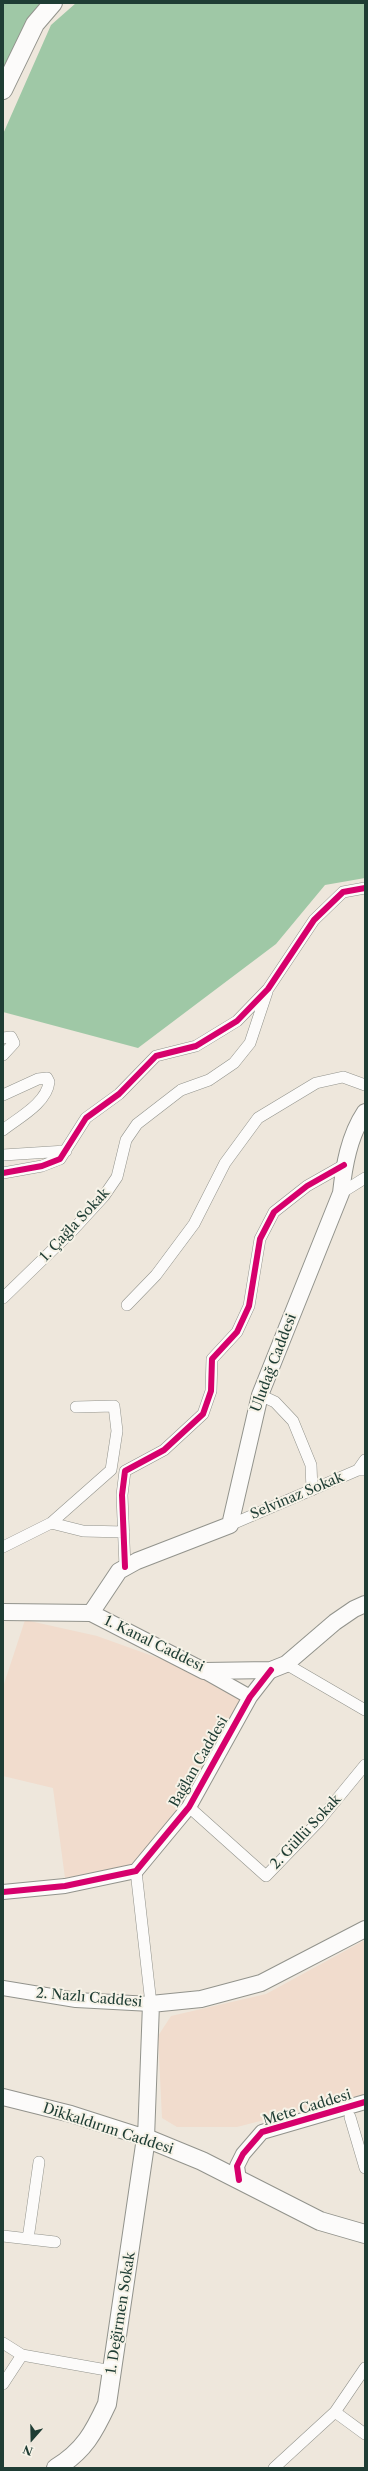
<!DOCTYPE html>
<html>
<head>
<meta charset="utf-8">
<style>
	body { margin:0 }
	#map { position:relative; width:368px; height:2471px; overflow:hidden; background:#eee7dc; font-family:"Libre Caslon Text",serif }
	canvas { display:block }
	.frame { position:absolute; inset:0; border:4px solid #1f3d34; pointer-events:none }
	.north { position:absolute; left:12px; top:2419px; width:40px; height:40px; -webkit-text-stroke:3px #f7f3e8; paint-order:stroke; rotate:200deg; font-size:11px; font-weight:700; line-height:16px; text-align:center; color:#1f3d34 }
	.north::after { content:''; display:block; margin:auto; width:14px; height:18px; background:#1f3d34; clip-path:polygon(50% 0,100% 100%,50% 72%,0 100%) }
</style>
</head>
<body>
<div id="map">
<canvas width="368" height="2471"></canvas>
<div class="frame"></div>
<div class="north">N</div>
</div>
<script>
const g = document.querySelector('canvas').getContext('2d');
g.lineJoin = 'round';
function fillPath(path, color) { g.fillStyle = color; g.fill(path, 'evenodd'); }
function trace(path, color, width, dash) { g.strokeStyle = color; g.lineWidth = width; g.lineCap = dash ? 'butt' : 'round'; g.setLineDash(dash || []); g.stroke(path); }
function write(font, color, halo, rows, align = 'center') {
  g.font = font + ' "Libre Caslon Text",serif'; g.lineWidth = 4; g.setLineDash([]); g.textBaseline = 'middle'; g.strokeStyle = halo; g.fillStyle = color; for (const [text, x, y, turn = 0] of rows) {
    g.save(); g.translate(x, y); g.rotate((+turn || 0) * Math.PI / 180); g.textAlign = isNaN(turn) ? turn : align; if (halo) g.strokeText(text, 0, 0); g.fillText(text, 0, 0); g.restore();
  }
}
fillPath(new Path2D(`
	M25 1620 97 1636 186 1668 243 1699 183 1803 133 1864 65 1878 53 1788 3 1776V1687Z
	M365 1940V2094L237 2127H177L162 2118 158 2036 171 2016 266 1994Z`), '#f1dccd');
fillPath(new Path2D(`
	M3 3H50L3 71Z
	M76 3H365V878L325 885 276 944 138 1048 3 1012V134L51 25Z`), '#9fc8a6');
const minor = new Path2D(`
	M3 1038 11 1037 14 1043 3 1055
	M3 1095 38 1079 47 1078 49 1082C47 1103 18 1118 3 1130
	M3 1155 66 1151
	M3 1173 42 1166 60 1159 86 1118 119 1094 156 1056 196 1046 237 1021 268 989 314 920 343 892 365 888
	M341 1193 365 1178
	M3 1298 72 1231 104 1196 117 1177 126 1140 137 1124 181 1090 209 1080 234 1063 250 1043 267 992
	M127 1305 156 1275 194 1224 225 1163 258 1118 316 1083 343 1077 365 1085
	M260 1395 275 1402 293 1421 311 1465 312 1490
	M358 1470 365 1460
	M51 1523 111 1470 117 1431 114 1406 76 1407
	M230 1525 358 1470H365
	M3 1547 51 1523 83 1531 124 1532
	M125 1567 122 1495 125 1471 164 1450 203 1414 211 1391 212 1359 237 1332 249 1306 260 1239 274 1212 307 1186 344 1165
	M286 1664 365 1710
	M189 1807 266 1876 319 1821 365 1765
	M136 1871 151 2004
	M350 2117 365 2168
	M3 2236 55 2242
	M28 2239 39 2162
	M3 2343 22 2355 112 2371
	M3 2384 22 2355
	M335 2412 365 2434
	M274 2468 335 2412 365 2368`);
const tertiary = new Path2D(`
	M204 1671 250 1697
	M3 1892 65 1886 136 1871 189 1807 250 1697 271 1670
	M3 1988 76 2000 151 2004
	M239 2180 237 2166 243 2154 262 2132 365 2102`);
const secondary = new Path2D(`
	M3 1612 91 1613 204 1671 271 1670 286 1664 335 1622 354 1609 365 1604
	M91 1613 119 1571 137 1561 230 1525 260 1395 341 1193C344 1166 349 1136 365 1112
	M3 2097 71 2114 146 2138 151 2004 201 1999 261 1983 365 1929`);
const primary = new Path2D(`
	M3 90 35 24 53 3
	M56 2468C84 2451 94 2432 107 2404L146 2138 202 2161 320 2221 365 2234`);
trace(minor, '#92938c', 12);
trace(tertiary, '#92938c', 16);
trace(secondary, '#92938c', 18);
trace(primary, '#92938c', 20);
trace(minor, '#fcfbfa', 11);
trace(tertiary, '#fcfbfa', 14);
trace(secondary, '#fcfbfa', 16);
trace(primary, '#fcfbfa', 18);
trace(new Path2D(`
	M3 1173 42 1166 60 1159 86 1118 119 1094 156 1056 196 1046 237 1021 268 989 314 920 343 892 365 888
	M125 1567 122 1495 125 1471 164 1450 203 1414 211 1391 212 1359 237 1332 249 1306 260 1239 274 1212 307 1186 344 1165
	M3 1892 65 1886 136 1871 189 1807 250 1697 271 1670
	M239 2180 237 2166 243 2154 262 2132 365 2102`), '#d6006c', 6);
write('14px', '#1f3d34', '#f7f3e8', [
	["1. Çağla Sokak",75,1225,-47],
	["Uludağ Caddesi",274,1363,-69],
	["Selvinaz Sokak",297,1496,-23],
	["1. Kanal Caddesi",154,1644,26],
	["Bağlan Caddesi",199,1762,-60],
	["2. Güllü Sokak",306,1832,-47],
	["2. Nazlı Caddesi",89,1998,5],
	["Mete Caddesi",307,2108,-17],
	["Dikkaldırım Caddesi",108,2129,18],
	["1. Değirmen Sokak",121,2313,-81]
]);
</script>
</body>
</html>
